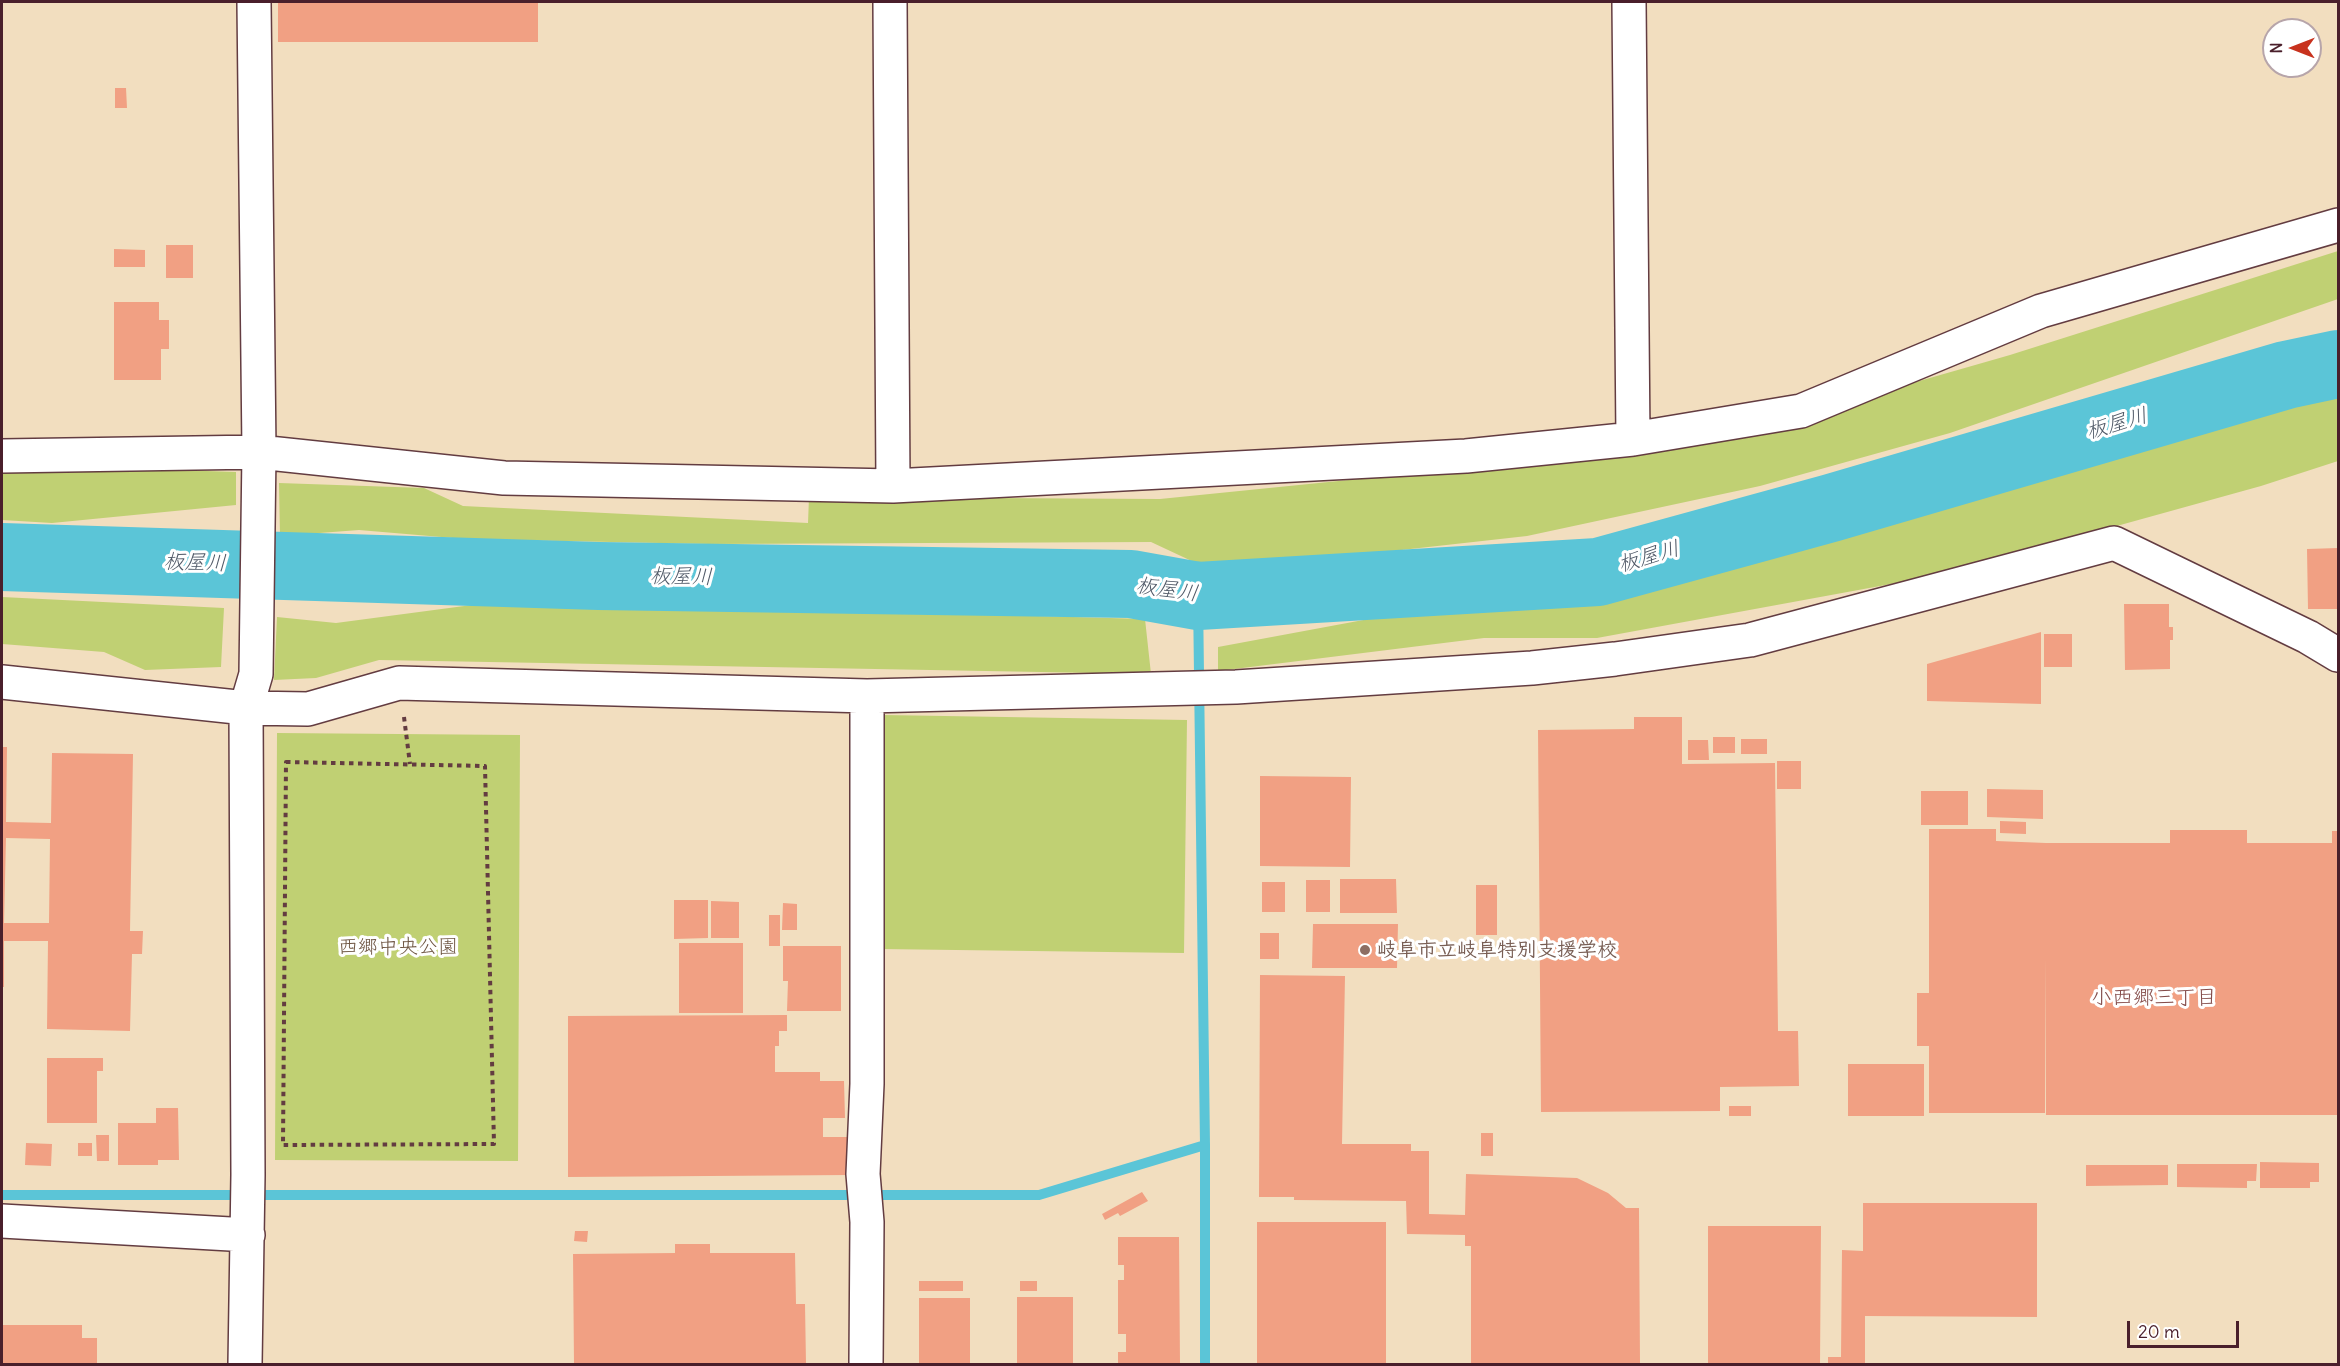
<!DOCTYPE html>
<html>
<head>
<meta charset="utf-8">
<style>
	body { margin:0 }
	#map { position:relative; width:2340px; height:1366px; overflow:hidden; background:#f2debf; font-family:Delius,sans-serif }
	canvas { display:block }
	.frame { position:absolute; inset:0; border:3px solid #4a1f2b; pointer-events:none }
	.north { position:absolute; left:2262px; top:18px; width:60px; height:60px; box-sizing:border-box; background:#fff; border:2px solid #b7a5aa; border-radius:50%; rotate:270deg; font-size:16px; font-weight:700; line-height:24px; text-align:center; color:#4a1f2b }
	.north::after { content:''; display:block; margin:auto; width:21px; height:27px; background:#c8321e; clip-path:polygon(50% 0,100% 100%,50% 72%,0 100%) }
	.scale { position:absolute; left:2127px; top:1321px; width:112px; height:27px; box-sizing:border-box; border:3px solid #4a1f2b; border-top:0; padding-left:8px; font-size:18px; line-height:21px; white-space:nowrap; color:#4a1f2b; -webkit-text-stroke:4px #fff; paint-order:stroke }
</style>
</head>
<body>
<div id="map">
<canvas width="2340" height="1366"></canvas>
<div class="frame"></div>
<div class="north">N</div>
<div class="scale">20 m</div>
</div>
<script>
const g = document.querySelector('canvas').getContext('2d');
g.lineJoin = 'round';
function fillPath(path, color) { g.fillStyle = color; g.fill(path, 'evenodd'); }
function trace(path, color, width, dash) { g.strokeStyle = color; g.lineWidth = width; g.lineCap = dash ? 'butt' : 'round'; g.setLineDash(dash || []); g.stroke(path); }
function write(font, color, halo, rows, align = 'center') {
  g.font = font + ' Delius,"Klee One",sans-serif'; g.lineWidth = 6; g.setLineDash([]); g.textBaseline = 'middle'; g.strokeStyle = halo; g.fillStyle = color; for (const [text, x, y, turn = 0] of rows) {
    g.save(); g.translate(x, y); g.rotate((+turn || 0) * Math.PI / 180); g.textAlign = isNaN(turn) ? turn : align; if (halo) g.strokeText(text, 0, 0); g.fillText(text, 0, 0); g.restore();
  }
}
fillPath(new Path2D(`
	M2338 251V299L1950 433 1760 486 1527 536 1213 571 1151 542 709 544 465 539 359 530 280 536 279 483 424 488 463 506 808 523 809 497 1160 499 1408 474 1752 429 2010 355Z
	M2338 392V461L2261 486 1940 575 1597 638H1484L1218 671V647L1864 527 2144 435Z
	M2 464 236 472V505L52 523 2 520Z
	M2 597 224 608 221 667 145 670 104 652 2 644Z
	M502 601 1145 619 1151 674 379 660 316 678 274 680 277 617 336 623Z
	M884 715 1187 720 1184 953 880 949Z
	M277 733 520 735 518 1161 275 1160Z`), '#c0d073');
trace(new Path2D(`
	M2 1195H1039L1205 1145 1198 596
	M1205 1364V1145`), '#5bc5d7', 10);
trace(new Path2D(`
	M2 557 599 576 1131 584 1198 596 1598 572 1831 508 2286 375 2338 364`), '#5bc5d7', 68);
fillPath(new Path2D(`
	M278 2H538V42H278Z
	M115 88H126L127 108H115Z
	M166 245H193V278H166Z
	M114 249 145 250V267H114Z
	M114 302H159V320H169V349H161V380H114Z
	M2338 548V609H2308L2307 549Z
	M2124 604H2169V627H2173V640H2170V669L2125 670Z
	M2041 632V704L1927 701V664Z
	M2044 634H2072V667H2044Z
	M1634 717H1682V764L1775 763 1778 1031H1798L1799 1086 1720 1087V1111L1541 1112 1538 730 1634 729Z
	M1713 737H1735V753H1713Z
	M1741 739H1767V754H1741Z
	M1688 740H1708L1709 760H1688Z
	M2 747H7L6 822 51 823 52 753 133 754 130 931H143L142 954H132L130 1031 47 1029 48 941H4V987H2ZM6 838 50 839 49 923H4Z
	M1777 761H1801V789H1777Z
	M1260 776 1351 777 1350 867 1260 866Z
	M1987 789 2043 790V819L1987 817Z
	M1921 791H1968V825H1921Z
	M2000 821 2026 822V834L2000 833Z
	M1929 829H1996V841L2046 843H2170V830H2247V843H2332V831H2338V1115H2046V957L2045 1113H1929V1046H1917V993H1929Z
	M1340 879H1396L1397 913H1340Z
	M1306 880H1330V912H1306Z
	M1262 882H1285V912H1262Z
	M1476 885H1497V935H1476Z
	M674 900H708V938L674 939Z
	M711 901 739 902V938H711Z
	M783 903 797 904V930H782Z
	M769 915H780V946H769Z
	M1313 924H1398L1397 968H1312Z
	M1260 933H1279V959H1260Z
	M679 943H743V1013H679Z
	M783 946H841V1011H787L788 981H783Z
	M1260 975 1345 976 1342 1144H1411V1151H1429V1214L1465 1215 1466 1174 1577 1178 1608 1193 1626 1208H1639L1640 1364H1471V1246H1465V1235L1407 1234 1406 1201 1294 1200V1197H1259Z
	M787 1015V1031H779V1046H775V1072H820V1081H844L845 1118H823V1137H848L849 1175 568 1177V1016Z
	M47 1058H103V1071H97V1123H47Z
	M1848 1064H1924V1116H1848Z
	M1729 1106H1751V1116H1729Z
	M156 1108H178L179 1160H158V1165H118V1123H156Z
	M1481 1133H1493V1156H1481Z
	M96 1135H109V1161H97Z
	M26 1143 52 1144 51 1166 25 1165Z
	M78 1143H92V1156H78Z
	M2260 1162 2319 1163V1182H2310V1188H2260Z
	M2177 1164H2257L2256 1181H2247V1188L2177 1187Z
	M2086 1165H2168V1185L2086 1186Z
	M1142 1192 1148 1201 1120 1216 1118 1213 1105 1220 1102 1214Z
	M1863 1203H2037V1317L1865 1316V1364H1828V1357H1841L1842 1250 1863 1251Z
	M1257 1222H1386V1364H1257Z
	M1708 1226H1821L1820 1364H1708Z
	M575 1231H588L587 1242 574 1241Z
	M1118 1237H1179L1180 1364H1118V1352H1126V1334H1118V1280H1124V1265H1118Z
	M675 1244H710V1253H795L796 1304H805L806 1364H574L573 1254 675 1253Z
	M919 1281H963V1291H919Z
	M1020 1281H1037V1291H1020Z
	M1017 1297H1073V1364H1017Z
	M919 1298H970V1364H919Z
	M2 1325H82V1338H97V1364H2Z`), '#f1a083');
const minor = new Path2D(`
	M890 2 893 486
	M1629 2 1633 439
	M2 456 259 452 504 478 893 486 1466 456 1633 439 1801 411 2041 311 2338 225
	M2 682 246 708 308 709 399 683 867 696 1236 687 1532 668 1615 659 1750 640 2114 543 2308 637 2338 655
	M2 1221 248 1235
	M245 1364 248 1175 246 708 256 674 259 452 254 2
	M866 1364 867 1222 863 1174 867 1084V696`);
trace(minor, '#633c41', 36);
trace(new Path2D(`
	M404 717 410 764
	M286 762 485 766 494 1144 283 1145Z`), '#633c41', 4, [4.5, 4.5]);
trace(minor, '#fff', 33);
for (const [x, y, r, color] of [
	[1365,950,6,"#8d6e63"]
]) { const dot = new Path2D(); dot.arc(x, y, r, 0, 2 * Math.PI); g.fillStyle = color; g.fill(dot); trace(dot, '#fff', 2); }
write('20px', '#6d5441', '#fff', [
	["西郷中央公園",398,947]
]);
write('bold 20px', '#785e54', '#fff', [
	["岐阜市立岐阜特別支援学校",1377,950]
], 'left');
write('italic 21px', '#505967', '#fff', [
	["板屋川",2117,424,-16],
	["板屋川",1649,557,-16],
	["板屋川",195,563,2],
	["板屋川",681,577,1],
	["板屋川",1167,590,8]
]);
write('21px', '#844c4a', '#fff', [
	["小西郷三丁目",2154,998]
]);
</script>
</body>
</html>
